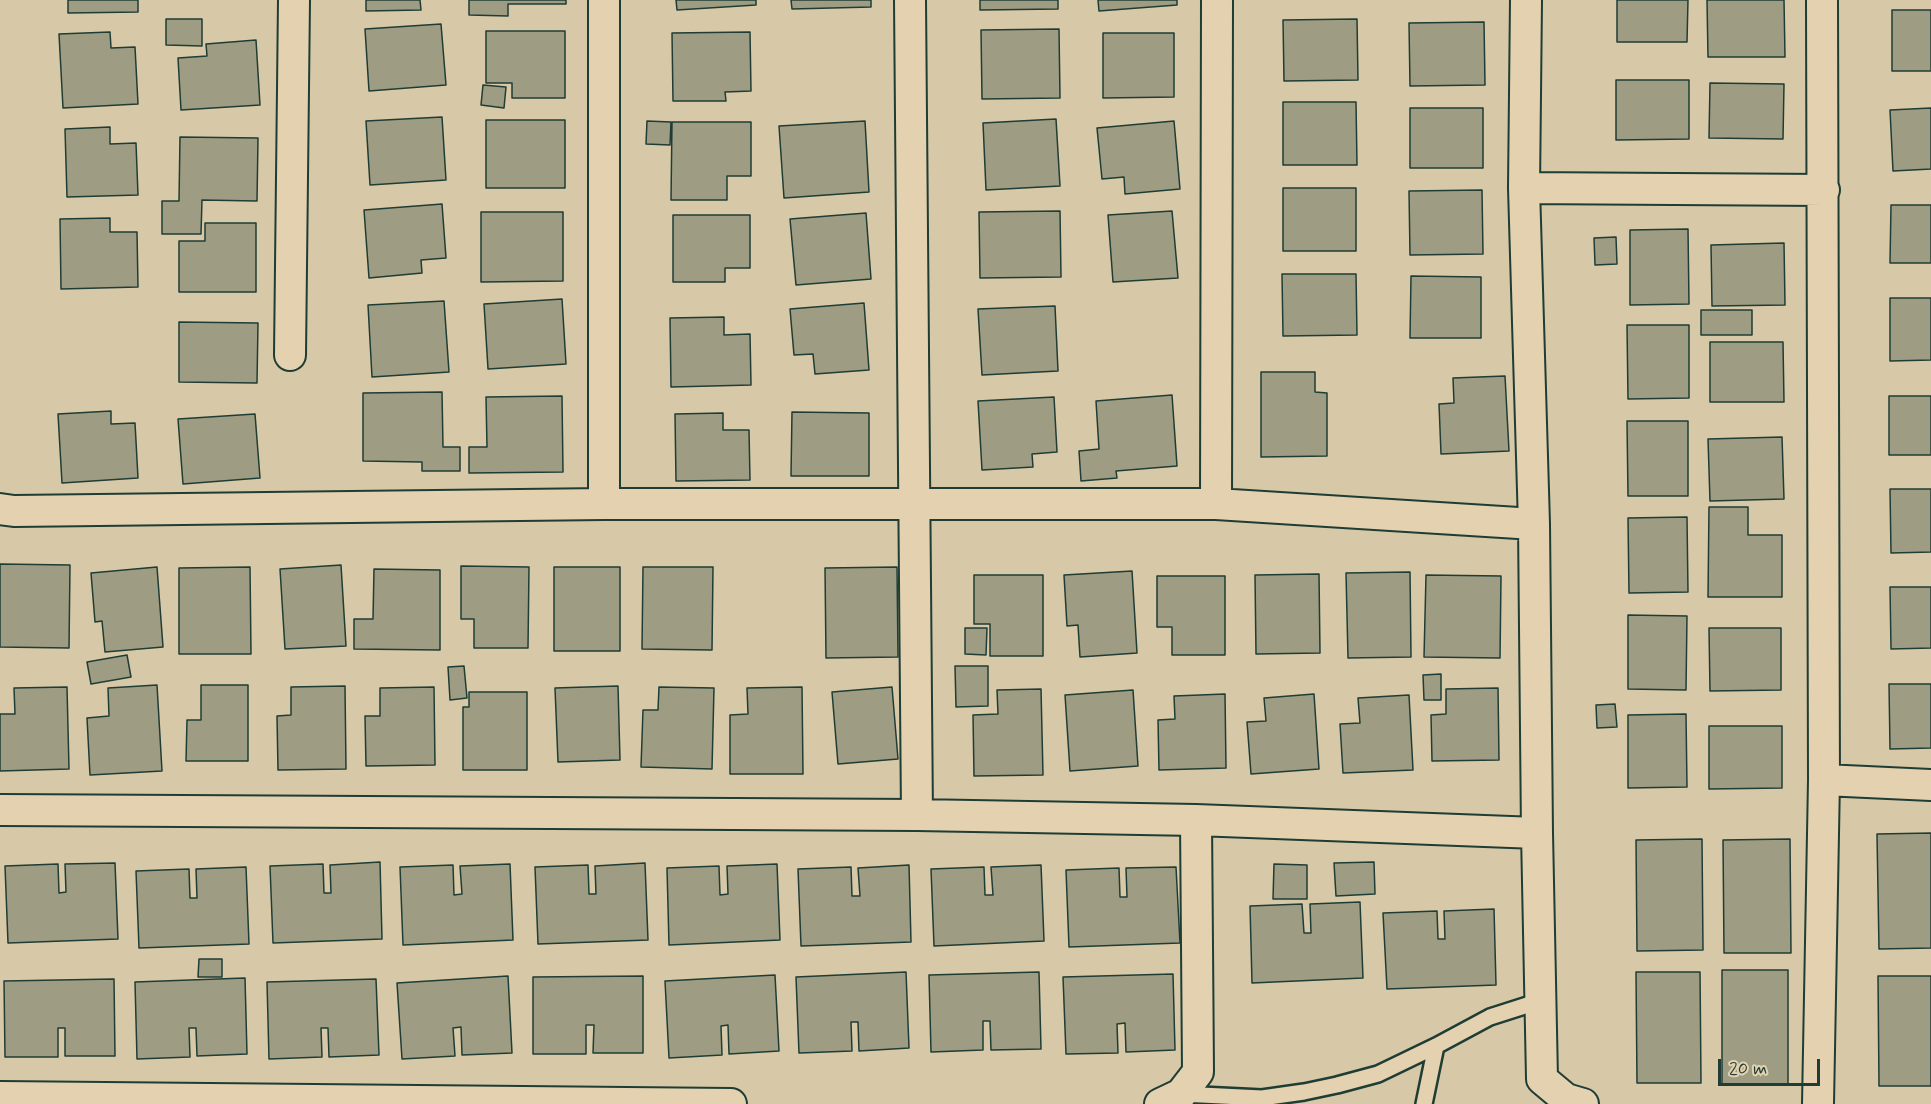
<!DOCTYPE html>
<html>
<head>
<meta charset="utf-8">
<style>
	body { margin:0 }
	#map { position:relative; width:1931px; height:1104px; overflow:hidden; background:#d7c8a8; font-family:Mynerve,sans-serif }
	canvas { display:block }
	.scale { position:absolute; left:1718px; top:1059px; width:102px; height:27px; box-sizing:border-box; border:3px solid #1f3d34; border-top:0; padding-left:8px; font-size:18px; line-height:21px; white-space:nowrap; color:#1f3d34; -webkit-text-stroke:4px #e3d1af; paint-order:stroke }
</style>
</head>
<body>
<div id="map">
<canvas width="1931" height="1104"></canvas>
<div class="scale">20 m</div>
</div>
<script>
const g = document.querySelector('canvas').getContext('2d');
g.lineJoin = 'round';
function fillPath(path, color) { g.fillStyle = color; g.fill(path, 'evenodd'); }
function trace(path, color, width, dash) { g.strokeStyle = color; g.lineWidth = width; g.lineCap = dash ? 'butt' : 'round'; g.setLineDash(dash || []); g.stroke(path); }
const building = new Path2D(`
	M68 0H138V12L68 13Z
	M366 0H420L421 10 366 11Z
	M469 0H566V4H508V16L469 15Z
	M676 0H756V5L677 10Z
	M791 0H871V7L792 9Z
	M980 0H1058V9L980 10Z
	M1098 0H1177V5L1099 11Z
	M1617 0H1688L1687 42H1617Z
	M1707 0H1784L1785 57H1708Z
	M1892 10H1931V71H1892Z
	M166 19H202V46L166 45Z
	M1357 19 1358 80 1284 81 1283 20Z
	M1484 22 1485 85 1410 86 1409 23Z
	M441 24 446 85 369 91 365 29Z
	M1059 29 1060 98 982 99 981 30Z
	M486 31H565V98H512V83H486Z
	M110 32 111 48 135 47 138 104 63 108 59 34Z
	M750 32 751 91 725 92 726 101H673L672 33Z
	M1103 33H1174V97L1103 98Z
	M256 40 260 105 181 110 178 58 207 56 206 44Z
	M1616 80H1689V139L1616 140Z
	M1710 83 1784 84 1783 139 1709 138Z
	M483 85 506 87 504 108 481 105Z
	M1283 102H1356L1357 165H1283Z
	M1410 108H1483V168H1410Z
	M1931 108V169L1893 171 1890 110Z
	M442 117 446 180 370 185 366 121Z
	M1056 119 1060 186 986 190 983 123Z
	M486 120H565V188H486Z
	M647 121 671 122 670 145 646 144Z
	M865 121 869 192 784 198 779 126Z
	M1174 121 1180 189 1125 194 1124 177 1102 179 1097 128Z
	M672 122H751V176H727V200H671Z
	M110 127V144L136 143 138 195 67 197 65 129Z
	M180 137 258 138 257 201 202 200 201 234H162V201H179Z
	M1283 188H1356V251H1283Z
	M1482 190 1483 254 1410 255 1409 191Z
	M442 204 446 258 421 260 422 273 369 278 364 210Z
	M1891 205H1931V263H1890Z
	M1060 211 1061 277 980 278 979 212Z
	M1172 211 1178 278 1113 282 1108 215Z
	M481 212H563V281L481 282Z
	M866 213 871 279 796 285 790 219Z
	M673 215H750V268H725V282H673Z
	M110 218V232H137L138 287 61 289 60 219Z
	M205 223H256V292H179V241H205Z
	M1688 229 1689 304 1630 305V230Z
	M1616 237 1617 264 1595 265 1594 238Z
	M1784 243 1785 305 1712 306 1711 245Z
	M1282 274H1356L1357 335 1283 336Z
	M1411 276 1481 277V338H1410Z
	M1890 298H1931V360L1890 361Z
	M562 299 566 364 488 369 484 304Z
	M444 301 449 372 372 377 368 305Z
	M864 303 869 370 815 374 813 354 794 355 790 309Z
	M1055 306 1058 371 982 375 978 309Z
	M1701 310H1752V335H1701Z
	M724 317V335L750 334 751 385 671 387 670 318Z
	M179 322 258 323 257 383 179 382Z
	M1627 325H1689V398L1628 399Z
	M1710 342H1783L1784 402H1710Z
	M1261 372H1315V392L1327 393V456L1261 457Z
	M1505 376 1509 451 1441 454 1439 404 1454 403 1453 378Z
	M442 392 443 447H460V471H422V462L363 461V393Z
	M1172 395 1177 466 1116 471 1117 478 1081 481 1079 451 1099 449 1096 401Z
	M562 396 563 472 469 473V447H487L486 397Z
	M1889 396H1931V455H1889Z
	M1054 397 1057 452 1032 454 1033 467 982 470 978 401Z
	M111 411V424L135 423 138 478 62 483 58 414Z
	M792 412 869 413V476H791Z
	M723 413V430H749L750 480 676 481 675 414Z
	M255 414 260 478 183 484 178 419Z
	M1627 421H1688V496H1628Z
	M1782 437 1784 499 1710 501 1708 439Z
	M1890 489H1931V552L1891 553Z
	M1709 507H1748V535H1782V597H1708Z
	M1687 517 1688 592 1629 593 1628 518Z
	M0 564 70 565 69 648 0 647Z
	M341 565 346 646 285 649 280 569Z
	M461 566 529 567 528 648H474V619H461Z
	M157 567 163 647 105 652 102 621 95 622 91 573Z
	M250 567 251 654H179V568Z
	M554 567H620V651H554Z
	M643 567H713L712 650 642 649Z
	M897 567 898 657 826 658 825 568Z
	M374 569 440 570V650L354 649V619H373Z
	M1132 571 1137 653 1080 657 1078 625 1067 626 1064 575Z
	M1410 572 1411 657 1348 658 1346 573Z
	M1319 574 1320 653 1256 654 1255 575Z
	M974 575H1043V656H990V624H974Z
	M1426 575 1501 576 1500 658 1424 657Z
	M1157 576H1225V655H1172V627H1157Z
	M1890 587H1931V648L1891 649Z
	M1628 615 1687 616 1686 690 1628 689Z
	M965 628H987L986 655 965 654Z
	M1709 628H1781V690L1710 691Z
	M127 655 131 677 91 684 87 662Z
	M464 666 467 698 450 700 448 667Z
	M955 666H988V706L956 707Z
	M1441 674V700H1424L1423 675Z
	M1889 684H1931V748L1890 749Z
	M157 685 162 771 90 775 87 718 109 716 108 688Z
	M201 685H248V761H186L187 720H201Z
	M345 686 346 769 278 770 277 716 291 715V687Z
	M618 686 620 760 558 762 555 688Z
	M67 687 69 769 0 771V714H15L14 688Z
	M434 687 435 765 366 766 365 716H380V688Z
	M659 687 714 688 712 769 641 767 643 710H658Z
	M802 687 803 774H730V715L748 714 747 688Z
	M892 687 898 759 838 764 832 692Z
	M1498 688 1499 760 1432 761 1431 715 1446 714V689Z
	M1041 689 1043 775 974 776 973 715 998 714 997 690Z
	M1133 690 1138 766 1070 771 1065 695Z
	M469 692H527V770H463V707H469Z
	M1225 694 1226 768 1159 770 1158 720 1175 719 1174 696Z
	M1314 694 1319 769 1251 774 1247 722 1266 721 1264 698Z
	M1409 695 1413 770 1343 773 1340 724 1360 723 1358 698Z
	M1615 704 1617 727 1597 728 1596 705Z
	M1686 714 1687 787 1628 788V715Z
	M1709 726H1782V788L1709 789Z
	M1931 833V948L1879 949 1877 834Z
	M1702 839 1703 950 1637 951 1636 840Z
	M1790 839 1791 953H1724L1723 840Z
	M380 862 382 939 273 943 270 866 323 864 324 893H331L330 865Z
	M1374 862 1375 894 1336 896 1334 863Z
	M115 863 118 939 8 943 5 866 58 864 59 893 66 892 65 864Z
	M645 863 648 940 538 944 535 867 588 865 589 894H596L595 866Z
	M510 864 513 940 403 945 400 867 453 865 454 895 462 894 460 866Z
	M777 864 780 940 669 945 667 868 719 866 720 895 728 894 727 866Z
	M1274 864 1307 865V899H1273Z
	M909 865 911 942 801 946 798 869 851 867 852 896H860L858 868Z
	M1041 865 1044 941 934 946 931 869 984 867 985 895H993L991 867Z
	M246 867 249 944 139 948 136 871 189 869 190 898H197L196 869Z
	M1176 867 1180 943 1069 947 1066 870 1119 868 1120 897H1127L1126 868Z
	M1360 902 1363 978 1252 983 1250 906 1302 904 1304 933H1311L1310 904Z
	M1494 909 1496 985 1387 989 1383 913 1437 911 1438 939H1445L1444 911Z
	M199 959H222V977H198Z
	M1722 970H1788V1085H1722Z
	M906 972 909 1048 859 1051 858 1022H851L852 1051 799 1053 796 977Z
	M1039 972 1041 1049 991 1050 990 1021H983V1050L931 1052 929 975Z
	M1636 972H1700L1701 1083H1637Z
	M1173 974 1175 1050 1126 1052 1125 1023 1117 1024 1118 1053 1066 1054 1063 977Z
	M775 975 779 1051 729 1054 728 1025 721 1026 722 1055 669 1058 665 981Z
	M508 976 512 1053 462 1055 461 1027 453 1028 455 1056 402 1059 397 983Z
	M643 976V1053H593L594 1025H586V1054H533V977Z
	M1878 976H1931V1086H1879Z
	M245 978 247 1054 197 1056 196 1028H189L190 1057 137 1059 135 982Z
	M114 979 115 1056H65V1028H58V1057H5L4 981Z
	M376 979 379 1055 329 1057 328 1028H321L322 1057 269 1059 267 982Z`);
fillPath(building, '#9e9d83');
trace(building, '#1f3d34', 1.5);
const service = new Path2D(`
	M1181 1094 1262 1098 1304 1092 1337 1085 1378 1074 1436 1046 1490 1017 1540 1001
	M1424 1104 1436 1046`);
const minor = new Path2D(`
	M910 0 917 815
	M1526 0 1524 188 1534 524 1537 833 1542 1079 1566 1099 1583 1104
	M1524 188 1824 190
	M290 355 294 0
	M604 504V0
	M1216 504 1217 0
	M0 509 14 511 604 504H1216L1534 524
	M1824 780 1931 785
	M0 810 917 815 1196 820 1537 833
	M0 1097 731 1104
	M1160 1104 1181 1094 1198 1072 1196 820
	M1818 1104 1824 780 1822 0`);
trace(service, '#1f3d34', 20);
trace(minor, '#1f3d34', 34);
trace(service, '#e3d1af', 15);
trace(minor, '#e3d1af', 30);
</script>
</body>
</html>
